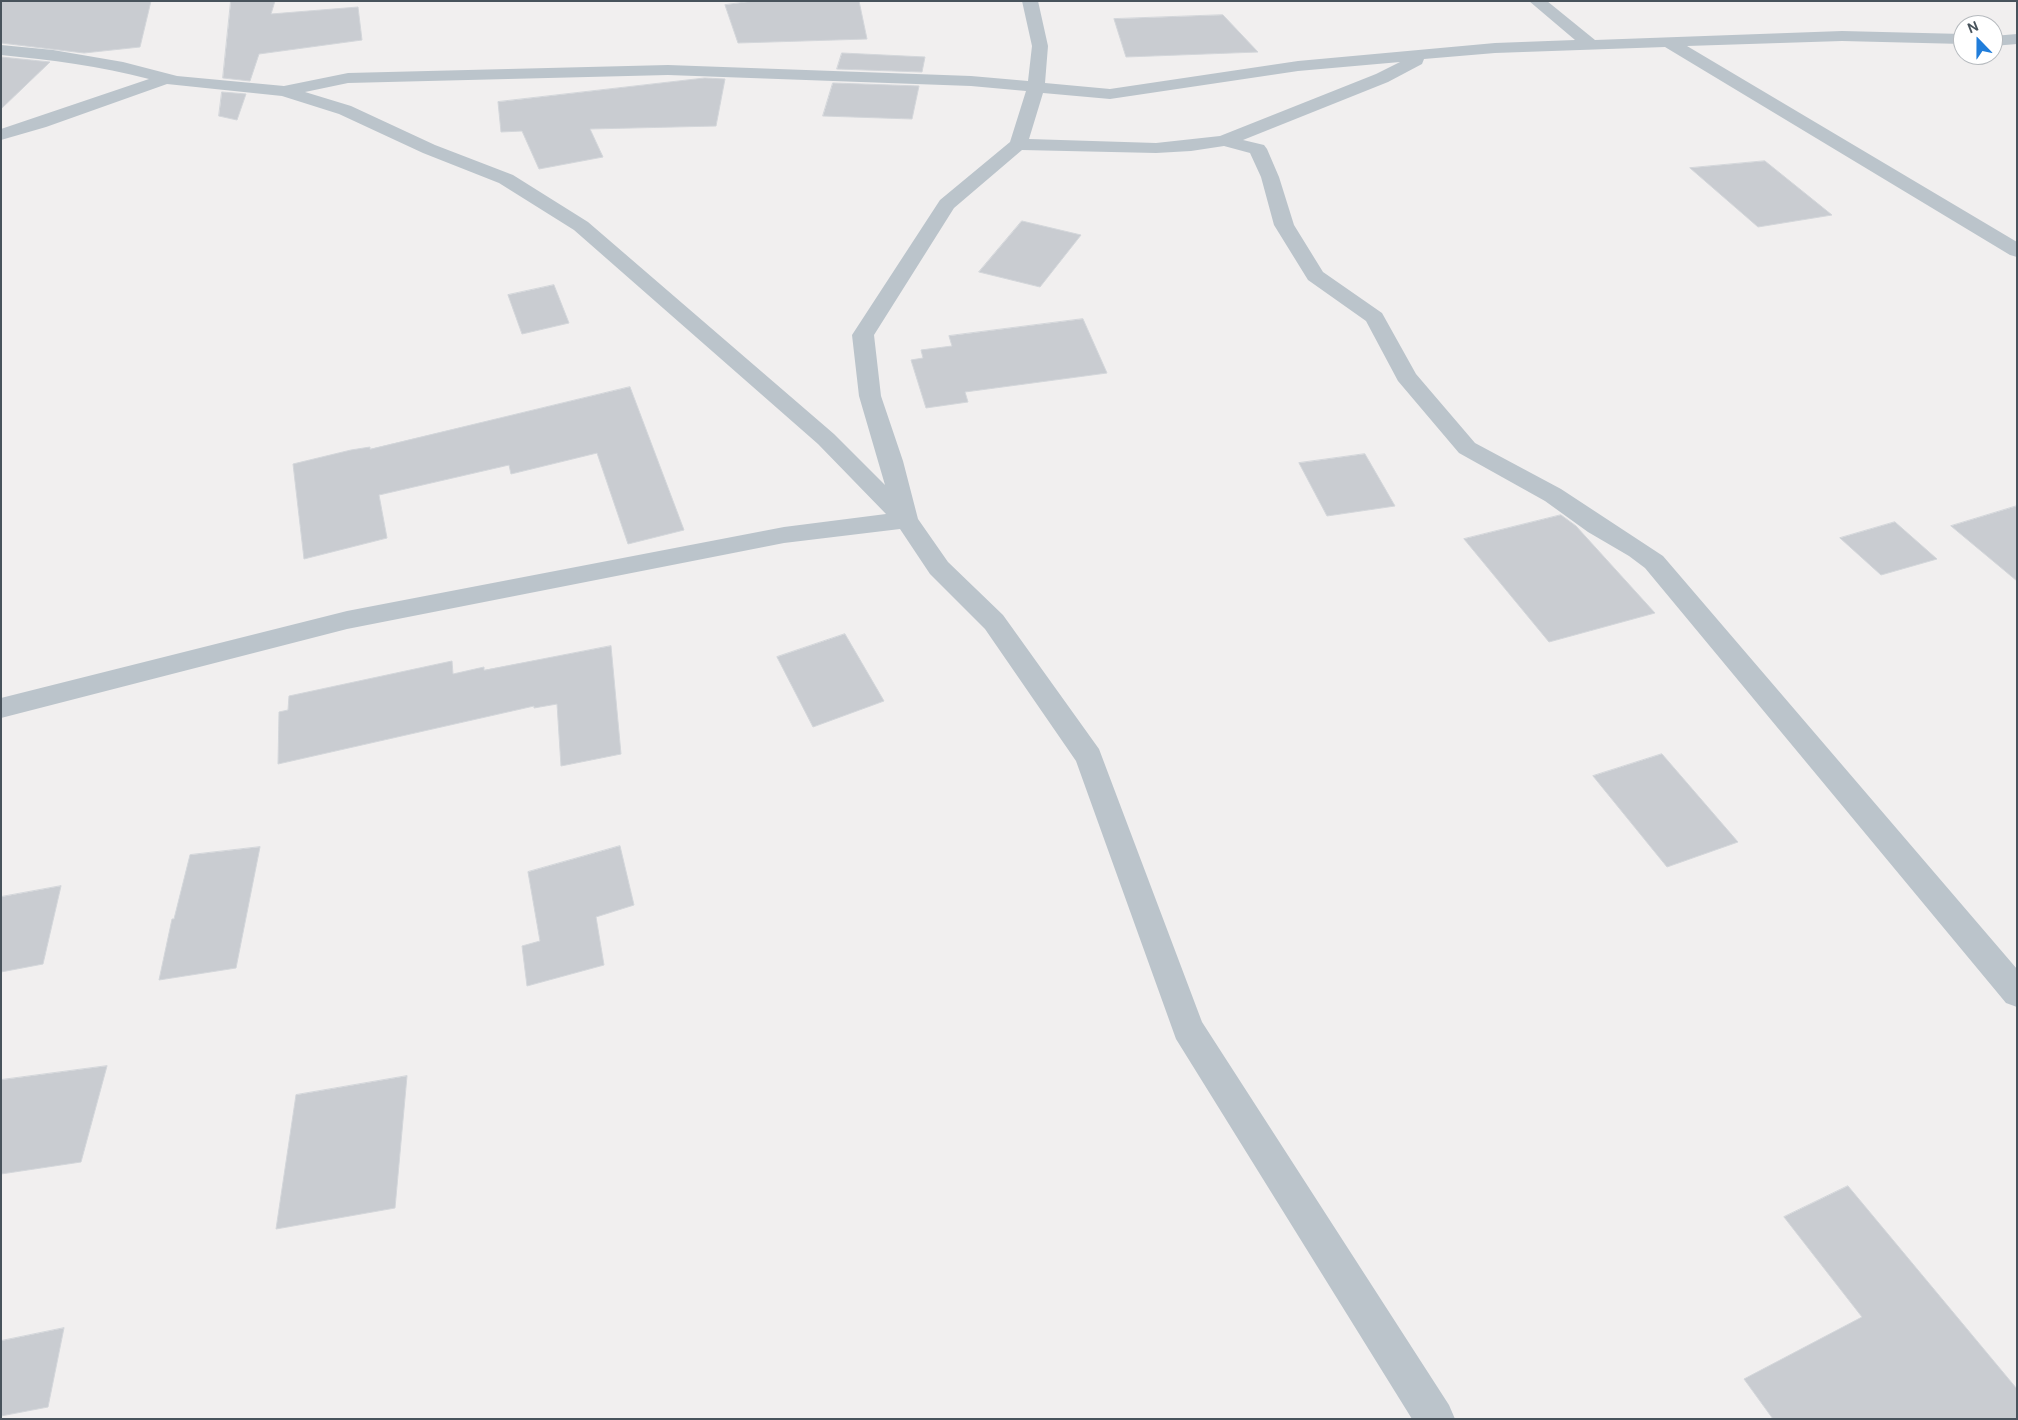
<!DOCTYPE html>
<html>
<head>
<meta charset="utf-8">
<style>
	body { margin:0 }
	#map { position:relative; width:2018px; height:1420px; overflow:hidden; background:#f1efef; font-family:"DM Sans",sans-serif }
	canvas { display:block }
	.frame { position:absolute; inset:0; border:2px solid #48535c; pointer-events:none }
	.north { position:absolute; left:1953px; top:15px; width:50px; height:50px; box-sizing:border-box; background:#fff; border:1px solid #b6babe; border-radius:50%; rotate:338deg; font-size:14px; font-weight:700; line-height:20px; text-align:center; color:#48535c }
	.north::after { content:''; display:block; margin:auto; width:18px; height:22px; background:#207dda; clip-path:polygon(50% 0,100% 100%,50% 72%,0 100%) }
</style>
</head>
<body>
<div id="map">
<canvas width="2018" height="1420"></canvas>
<div class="frame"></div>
<div class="north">N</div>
</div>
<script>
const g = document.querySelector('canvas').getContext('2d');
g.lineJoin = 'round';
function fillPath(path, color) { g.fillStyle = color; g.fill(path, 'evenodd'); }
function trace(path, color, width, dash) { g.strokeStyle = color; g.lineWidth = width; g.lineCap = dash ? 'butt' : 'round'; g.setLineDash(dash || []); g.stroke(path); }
const building = new Path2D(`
	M1 1H151L140 47 84 53 1 43Z
	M231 1H275L271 14 358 7 362 40 259 54 250 81 223 78Z
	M754 1H859L867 39 738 43 725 5Z
	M1223 15 1258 52 1126 57 1114 19Z
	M842 53 925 57 922 72 837 69Z
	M1 57 50 62 1 109Z
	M705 78 725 79 716 126 590 129 603 157 539 169 522 131 501 132 498 102Z
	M833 83 919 86 912 119 823 116Z
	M222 92 246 94 237 120 219 116Z
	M1765 161 1832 215 1758 227 1690 168Z
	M1022 221 1081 235 1040 287 979 272Z
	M554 285 569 323 522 334 508 295Z
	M1083 319 1107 373 965 392 968 402 926 408 911 360 923 358 921 350 952 346 949 336Z
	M630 387 684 530 628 544 597 453 511 474 509 465 379 495 387 538 304 559 293 464 351 450 370 447V449Z
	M1365 454 1395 506 1327 516 1299 463Z
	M2017 506V581L1951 526Z
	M1561 515 1576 526 1655 613 1549 642 1464 539Z
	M1895 522 1937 559 1881 575 1840 538Z
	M845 634 884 701 813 727 777 657Z
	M611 646 621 754 561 766 557 704 534 708V706L278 764 279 712 288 710 289 696 452 661 453 674 484 667V670Z
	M1662 754 1738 842 1667 867 1593 776Z
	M620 846 634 905 596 917 604 965 527 986 522 946 540 941 528 872Z
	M260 847 236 968 159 980 172 919H174L190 855Z
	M61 886 43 964 1 972V897Z
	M107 1066 81 1162 1 1174V1080Z
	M407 1076 395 1208 276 1229 296 1095Z
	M1848 1186 2017 1389V1419H1773L1744 1379 1862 1317 1784 1217Z
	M64 1328 48 1407 1 1416V1341Z`);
fillPath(building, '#c9ccd1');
trace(building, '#d3d6da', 1);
fillPath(new Path2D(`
	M1022 1H1038L1048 46 1045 83 1110 89 1298 61 1495 43 1575 40 1529 1H1547L1595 40 1842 31 1963 34V44L1842 41 1687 46 2017 242V257L2010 255 1665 47 1495 53 1424 59 1422 64 1388 82 1243 140 1264 145 1267 149 1279 177 1294 225 1323 272 1382 313 1416 374 1475 443 1561 489 1663 556 2017 969V1007L2006 1003 1645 568 1629 556 1588 532 1545 501 1459 453 1398 381 1366 321 1308 280 1274 225 1261 177 1250 153 1224 146 1191 151 1156 153 1022 150 954 208 874 335 881 396 903 461 918 519 948 562 1003 615 1099 749 1202 1022 1449 1405 1455 1419H1412L1176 1039 1076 761 985 629 930 574 900 529 784 543 347 629 1 718V698L347 611 784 527 886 514 818 444 574 230 499 183 423 153 339 114 282 96 167 84 46 127 1 140V129L149 79C100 66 51 60 1 55V45L53 50 123 62 177 76 284 86 348 73 668 65 971 76 1028 81 1032 46ZM1400 62 1376 74 1220 136 1156 143 1029 139 1043 93 1110 99 1298 71ZM668 75 971 86 1026 91 1010 142 940 200 852 335 859 396 885 485 834 434 588 222 513 175 435 145 351 106 305 92 348 83Z
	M2017 34V44L1993 46V36Z`), '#bbc4cb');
</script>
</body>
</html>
